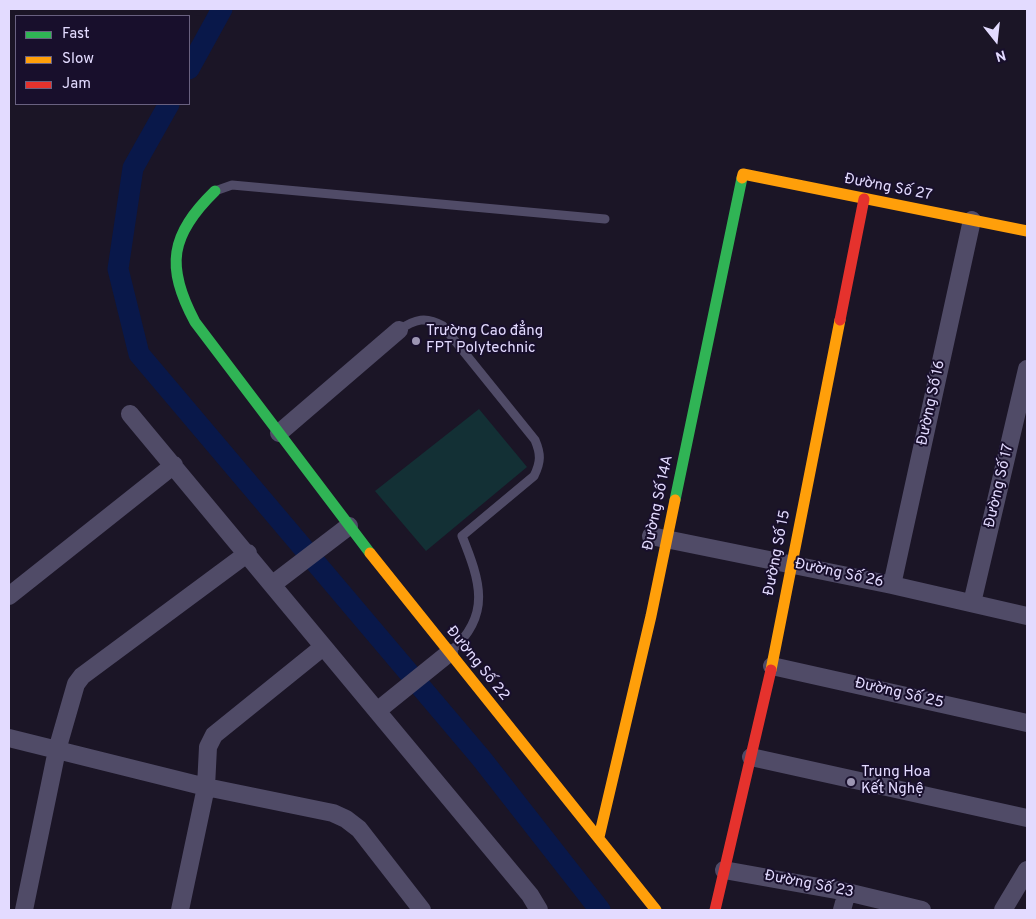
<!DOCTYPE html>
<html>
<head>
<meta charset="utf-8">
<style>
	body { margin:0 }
	#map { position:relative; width:1036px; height:919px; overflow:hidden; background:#1b1526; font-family:Overpass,sans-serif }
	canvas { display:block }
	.frame { position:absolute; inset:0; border:10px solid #e3dbff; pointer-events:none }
	.legend { position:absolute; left:15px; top:15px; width:175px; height:90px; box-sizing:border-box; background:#180f2c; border:1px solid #696180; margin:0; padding:6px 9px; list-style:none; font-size:15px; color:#e3dbff }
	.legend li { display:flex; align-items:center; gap:10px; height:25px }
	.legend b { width:25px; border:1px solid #696180 }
	.north { position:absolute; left:971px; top:15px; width:50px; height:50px; -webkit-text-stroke:4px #180f2c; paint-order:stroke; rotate:164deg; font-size:14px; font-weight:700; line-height:20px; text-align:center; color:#e3dbff }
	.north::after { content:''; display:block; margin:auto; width:18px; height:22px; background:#e3dbff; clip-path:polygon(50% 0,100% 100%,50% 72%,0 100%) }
</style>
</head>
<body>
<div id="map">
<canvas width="1036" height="919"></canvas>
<div class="frame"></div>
<ul class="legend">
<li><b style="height:6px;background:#30b455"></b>Fast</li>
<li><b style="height:6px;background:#ff9f0a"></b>Slow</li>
<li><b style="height:6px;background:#e5322d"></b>Jam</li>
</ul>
<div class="north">N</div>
</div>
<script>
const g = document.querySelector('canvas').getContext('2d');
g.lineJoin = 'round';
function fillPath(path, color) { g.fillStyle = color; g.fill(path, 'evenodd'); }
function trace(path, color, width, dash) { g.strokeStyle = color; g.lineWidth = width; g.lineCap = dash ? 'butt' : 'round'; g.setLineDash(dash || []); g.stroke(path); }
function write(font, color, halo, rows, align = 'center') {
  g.font = font + ' Overpass,sans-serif'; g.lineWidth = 4; g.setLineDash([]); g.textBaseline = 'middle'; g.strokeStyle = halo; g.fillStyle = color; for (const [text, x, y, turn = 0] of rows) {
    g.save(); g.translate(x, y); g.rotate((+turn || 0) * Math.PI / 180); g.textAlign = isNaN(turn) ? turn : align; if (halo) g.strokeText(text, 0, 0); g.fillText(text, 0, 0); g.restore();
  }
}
fillPath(new Path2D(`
	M479 409 527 467 426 551 375 491Z`), '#133035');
trace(new Path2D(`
	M189 69 222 9
	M169 104 133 168 118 269 139 354 481 758 600 910`), '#09184a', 21);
trace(new Path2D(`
	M215 191 232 185 605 219
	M399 330C415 319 426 316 443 326L535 440C541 454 541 462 534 476L462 536C480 581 492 615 451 651`), '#504b67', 9);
trace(new Path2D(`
	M130 414 530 895 539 910
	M279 433 399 330
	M651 536 892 585 1027 616
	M273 584 349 526
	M892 585 972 220
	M9 596 174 465
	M972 603 1027 369
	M772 666 1027 723
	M377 711 449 653
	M9 738 206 787 333 813 346 819 359 829 422 910
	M751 757 1027 818
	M724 870 847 892 922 910
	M24 910 57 750 76 684 82 676 248 553
	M180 910 206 787 208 747 214 735 323 647
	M842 910 847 892
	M1003 910 1027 870`), '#504b67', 18);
trace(new Path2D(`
	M215 191C170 235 165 266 195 322L370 553
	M675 500 742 178`), '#30b455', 11);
trace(new Path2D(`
	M742 178 743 174 1027 231
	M370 553 656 910
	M771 670 840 320
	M599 837 651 616 675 500`), '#ff9f0a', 11);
trace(new Path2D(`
	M840 320 864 199
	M715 910 771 670`), '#e5322d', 11);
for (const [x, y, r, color] of [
	[416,341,5,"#9d96b3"],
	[851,782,5,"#9d96b3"]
]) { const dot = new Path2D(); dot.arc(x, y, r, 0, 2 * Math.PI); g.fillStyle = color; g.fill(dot); trace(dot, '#180f2c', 2); }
write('15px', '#e3dbff', '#180f2c', [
	["Đường Số 27",888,188,11],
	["Đường Số 16",932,403,-78],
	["Đường Số 17",1000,486,-77],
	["Đường Số 14A",659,503,-78],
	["Đường Số 15",778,553,-79],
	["Đường Số 26",839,574,12],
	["Đường Số 22",477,664,51],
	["Đường Số 25",899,694,13],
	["Đường Số 23",809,885,11]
]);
write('15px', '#e3dbff', '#180f2c', [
	["Trường Cao đẳng",426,332],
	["FPT Polytechnic",426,349],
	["Trung Hoa",861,773],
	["Kết Nghệ",861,790]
], 'left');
</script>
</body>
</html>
